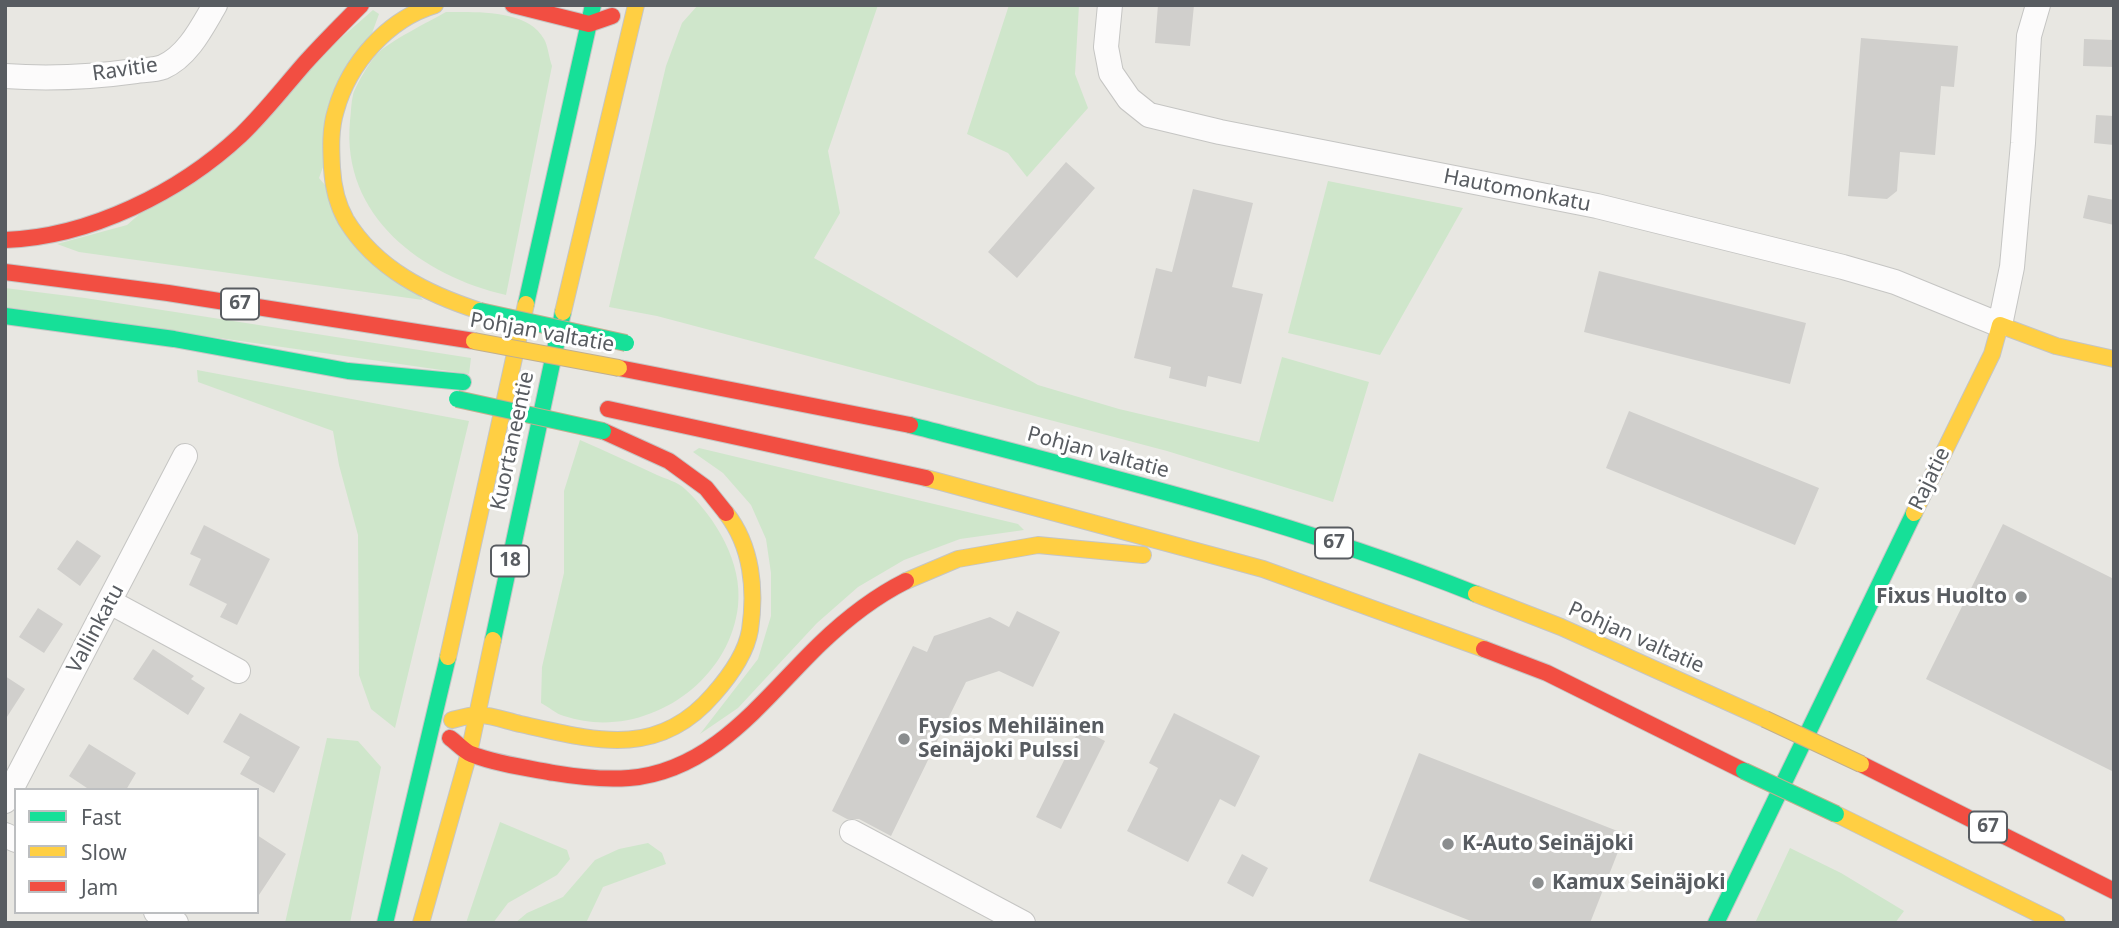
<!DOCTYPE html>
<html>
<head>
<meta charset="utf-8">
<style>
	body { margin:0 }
	#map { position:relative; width:2119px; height:928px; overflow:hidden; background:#e8e7e2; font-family:"Noto Sans",sans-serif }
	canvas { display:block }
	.frame { position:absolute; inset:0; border:7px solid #585c61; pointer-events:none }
	.legend { position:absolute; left:14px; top:788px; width:245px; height:126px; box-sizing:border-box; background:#fff; border:2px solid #bcbec0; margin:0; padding:9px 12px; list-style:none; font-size:21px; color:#585c61 }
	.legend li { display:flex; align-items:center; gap:14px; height:35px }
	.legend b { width:35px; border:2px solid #bcbec0 }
</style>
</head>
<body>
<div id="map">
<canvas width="2119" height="928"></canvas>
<div class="frame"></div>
<ul class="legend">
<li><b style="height:9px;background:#16e098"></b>Fast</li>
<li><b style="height:9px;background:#ffcf43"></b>Slow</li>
<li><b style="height:9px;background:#f24e42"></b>Jam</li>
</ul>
</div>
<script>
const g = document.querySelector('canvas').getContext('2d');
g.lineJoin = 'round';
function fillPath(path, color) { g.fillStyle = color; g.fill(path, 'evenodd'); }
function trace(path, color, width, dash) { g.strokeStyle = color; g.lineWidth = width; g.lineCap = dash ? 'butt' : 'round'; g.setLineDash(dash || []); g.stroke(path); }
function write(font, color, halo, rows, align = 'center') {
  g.font = font + ' "Noto Sans",sans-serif'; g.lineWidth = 6; g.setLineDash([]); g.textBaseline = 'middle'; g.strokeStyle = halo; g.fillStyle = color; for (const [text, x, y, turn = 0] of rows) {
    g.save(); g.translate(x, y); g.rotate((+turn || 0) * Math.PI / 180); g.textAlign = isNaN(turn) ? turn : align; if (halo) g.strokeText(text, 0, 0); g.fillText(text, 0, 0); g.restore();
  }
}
fillPath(new Path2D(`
	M698 5H878L828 151 840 213 814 258 1038 385 1119 409 1259 442 1282 357 1369 382 1333 502 1167 451 657 316 609 307 666 66 682 23Z
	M1009 5H1079L1075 74 1088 108 1027 177 1008 153 967 134Z
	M373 10 379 14 319 178 423 300 79 252 57 244 127 225Z
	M446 12C475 12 528 9 544 39 548 46 549 58 552 66L506 295C423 276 341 217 350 121 351 113 351 103 353 95 355 86 371 60 377 54 388 42 430 21 446 12Z
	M1328 181 1463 208 1380 355 1288 333Z
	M5 288 85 298 471 358 469 374 5 307Z
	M197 370 469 421 395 728 371 709 359 675 358 535 339 465 333 431 198 382Z
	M580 440C606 451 631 463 657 475 666 479 678 482 685 489 716 518 743 563 738 606 729 686 640 742 564 716 556 714 549 707 541 703L542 667 564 573V491Z
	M699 448 1018 524 1024 530 960 539 904 560 858 587 817 623 738 708 700 734 758 659 771 616V573L766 539 751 505 723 473 693 452Z
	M327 738 358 741 381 767 350 923H285Z
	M500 822 567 850 570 859 557 875 508 903 493 923H466Z
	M648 843 662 853 666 864 603 887 586 923H515L527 913 563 897 595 860 619 849Z
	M1790 848 1841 873 1904 911 1895 923H1755Z`), '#cfe6cb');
fillPath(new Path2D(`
	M1158 5H1194L1190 46 1155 43Z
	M1861 38 1958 46 1954 87 1941 86 1935 155 1900 152 1897 191 1887 199 1848 196Z
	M2084 39 2114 40V67L2083 66Z
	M2096 115 2114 116V145L2094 143Z
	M1066 162 1095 188 1017 278 988 252Z
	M1193 189 1253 203 1232 287 1263 294 1241 384 1208 376 1206 387 1169 378 1171 367 1134 358 1156 268 1172 272Z
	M2088 195 2114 200V225L2083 218Z
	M1599 271 1806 323 1790 384 1584 332Z
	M1629 411 1819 488 1795 545 1606 468Z
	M2003 524 2114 579V772L1926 679Z
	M204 525 270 559 237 625 220 617 227 604 189 585 201 559 190 554Z
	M77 540 101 556 80 586 57 569Z
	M38 608 63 624 44 653 19 637Z
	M1017 611 1060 632 1033 687 999 671 966 682 891 836 859 819H847L832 811 913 646 927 652 934 636 990 617 1009 627Z
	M153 649 194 676 191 679 205 688 188 715 133 679Z
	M5 676 25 689 5 720Z
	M240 713 300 747 274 793 240 774 250 757 223 742Z
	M1174 713 1260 756 1235 807 1220 799 1188 862 1127 831 1158 768 1149 763Z
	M1080 728 1105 741 1061 829 1036 817Z
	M89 744 136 773 126 790H90L69 776Z
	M1419 753 1625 834 1590 923H1476L1369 881Z
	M257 835 286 854 257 898Z
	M1242 854 1268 868 1253 897 1227 883Z`), '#d0cfcc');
const street = new Path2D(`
	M1110 5 1106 47 1111 73 1129 99 1149 115 1220 132 1597 206 1843 267 1895 282 2000 325 2012 267 2023 143 2029 36 2038 5
	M5 76C48 79 93 77 136 71 144 70 155 70 163 67 188 56 202 27 215 5
	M110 602 238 671
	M5 801 185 456
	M852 832 1023 923
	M5 835 16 840
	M156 912 176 923`);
const fast = new Path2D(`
	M526 304 593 5
	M5 316 174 339 348 371 463 382
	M910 425C1100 474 1293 521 1476 594
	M493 640 563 312
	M385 923 448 657
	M1716 923 1914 513`);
const slow = new Path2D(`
	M435 5C388 19 349 63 336 110 330 129 331 149 332 168 333 186 337 204 346 220 376 269 427 294 480 311
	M563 312 636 5
	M926 478 1263 569 1484 649
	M1914 513 1992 354 2000 325 2056 346 2114 359
	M906 581 958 559 1038 545 1143 555
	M1476 594 1561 627 1765 719
	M448 657 526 304
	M452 720C460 718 470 715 478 715 492 715 507 721 520 724 593 740 657 760 713 695 729 677 746 654 750 630 756 590 752 546 726 513
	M1836 814 2057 923
	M421 923 469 753 493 640`);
const jam = new Path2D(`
	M513 5 589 24 612 16
	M5 240C90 237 180 192 241 135 264 113 284 87 305 63 323 43 342 24 361 5
	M5 272 168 293 474 341
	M619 368 910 425
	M608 409 926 478
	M603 431 669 461 706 488 726 513
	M1484 649 1547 673 1744 771
	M450 738C457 743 464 751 471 754 497 764 527 768 554 773 578 777 604 780 629 778 714 771 764 698 820 644 846 619 874 597 906 581
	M1861 764 2114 891`);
trace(street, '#c5c5c3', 26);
trace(fast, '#c5c5c4', 18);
trace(slow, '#c5c5c4', 18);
trace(jam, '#c5c5c4', 18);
trace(street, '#fcfbfb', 24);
trace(fast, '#16e098', 16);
trace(slow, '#ffcf43', 16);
trace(jam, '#f24e42', 16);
const fastBridge = new Path2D(`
	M480 311 626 343
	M457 399 603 431
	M1744 771 1836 814`);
const slowBridge = new Path2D(`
	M474 341 619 368
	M1765 719 1861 764`);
trace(fastBridge, '#c0af90', 18, []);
trace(slowBridge, '#c0af90', 18, []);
trace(fastBridge, '#16e098', 16);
trace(slowBridge, '#ffcf43', 16);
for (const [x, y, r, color] of [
	[2021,597,7,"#8a8d8e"],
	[904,739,7,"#8a8d8e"],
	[1448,844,7,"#8a8d8e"],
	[1538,883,7,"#8a8d8e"]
]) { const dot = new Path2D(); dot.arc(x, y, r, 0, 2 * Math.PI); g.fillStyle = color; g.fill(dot); trace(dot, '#fff', 2.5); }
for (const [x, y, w] of [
	[240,304,38],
	[1334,543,38],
	[510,561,38],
	[1988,827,38]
]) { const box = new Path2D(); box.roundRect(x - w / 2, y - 15.5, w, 31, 5); g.fillStyle = '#fff'; g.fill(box); trace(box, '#585c61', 2); }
write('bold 19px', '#585c61', null, [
	["67",240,304],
	["67",1334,543],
	["18",510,561],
	["67",1988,827]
]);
write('21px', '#585c61', '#fff', [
	["Ravitie",125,70,-8],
	["Hautomonkatu",1517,191,11],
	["Pohjan valtatie",542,333,10],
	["Kuortaneentie",513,441,-78],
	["Pohjan valtatie",1098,453,15],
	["Rajatie",1930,479,-64],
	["Vallinkatu",96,629,-62],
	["Pohjan valtatie",1636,638,24]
]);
write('bold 21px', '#585c61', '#fff', [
	["Fixus Huolto",2007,597,"right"],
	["Fysios Mehiläinen",918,727],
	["Seinäjoki Pulssi",918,751],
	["K-Auto Seinäjoki",1462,844],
	["Kamux Seinäjoki",1552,883]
], 'left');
</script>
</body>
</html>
